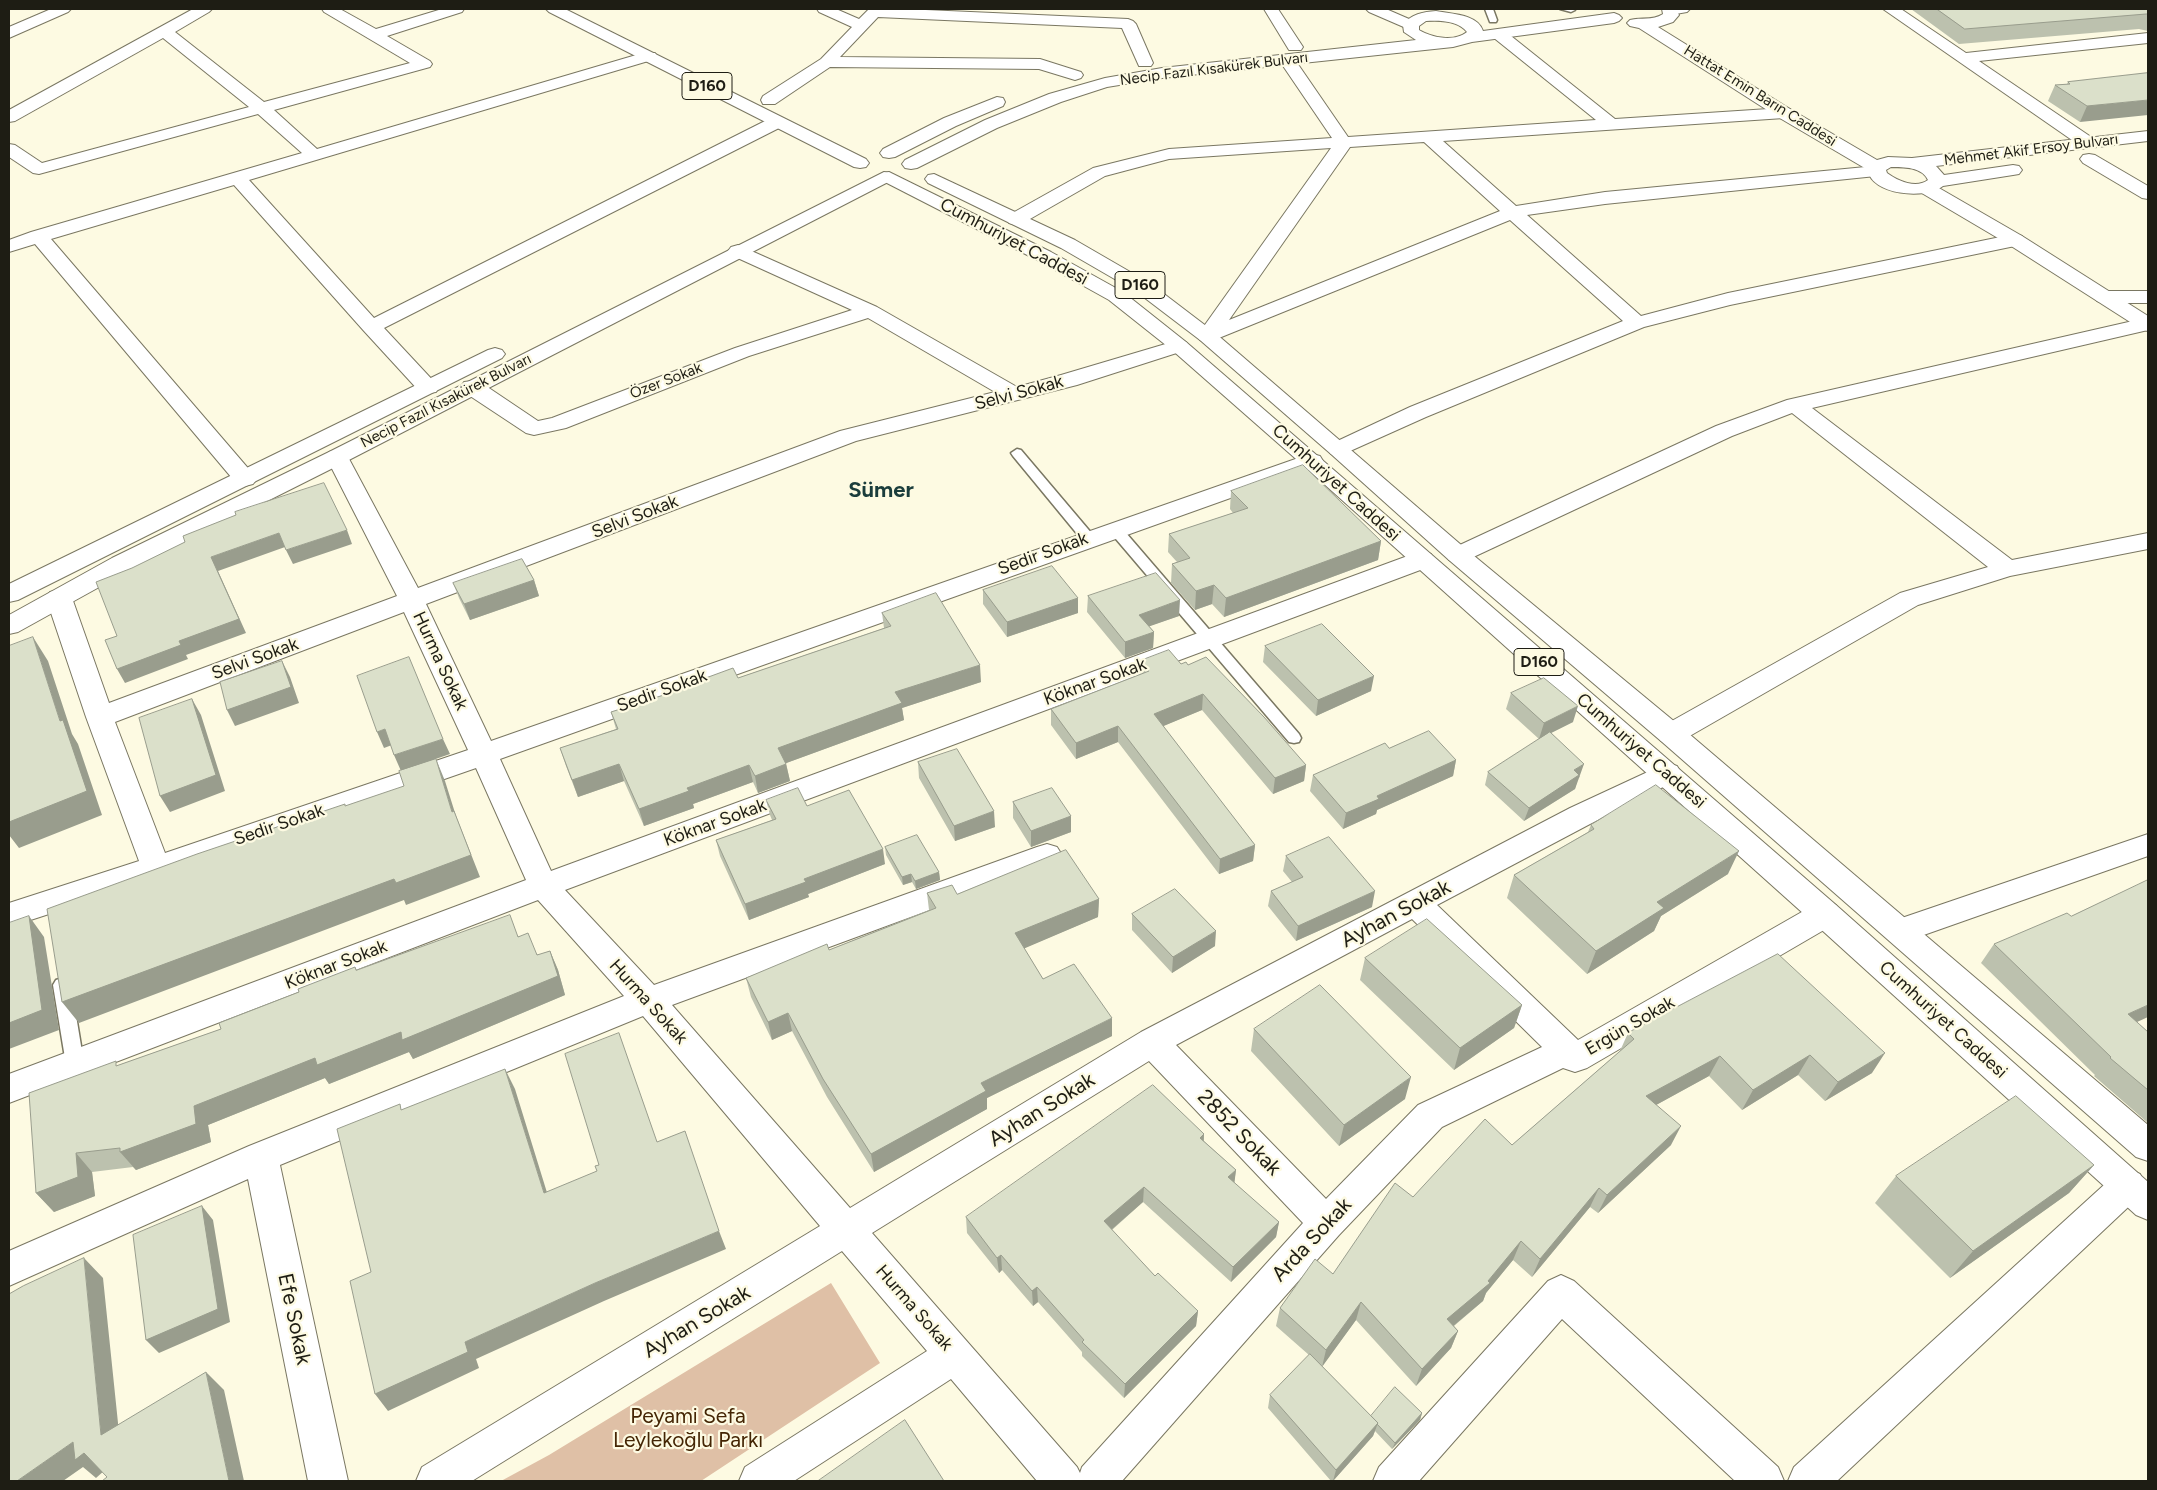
<!DOCTYPE html>
<html>
<head>
<meta charset="utf-8">
<style>
	body { margin:0 }
	#map { position:relative; width:2157px; height:1490px; overflow:hidden; background:#fdfae2; font-family:Figtree,sans-serif }
	canvas { display:block }
	.frame { position:absolute; inset:0; border:10px solid #1e1d14; pointer-events:none }
</style>
</head>
<body>
<div id="map">
<canvas width="2157" height="1490"></canvas>
<div class="frame"></div>
</div>
<script>
const g = document.querySelector('canvas').getContext('2d');
g.lineJoin = 'round';
function fillPath(path, color) { g.fillStyle = color; g.fill(path, 'evenodd'); }
function trace(path, color, width, dash) { g.strokeStyle = color; g.lineWidth = width; g.lineCap = dash ? 'butt' : 'round'; g.setLineDash(dash || []); g.stroke(path); }
function write(font, color, halo, rows, align = 'center') {
  g.font = font + ' Figtree,sans-serif'; g.lineWidth = 4.5; g.setLineDash([]); g.textBaseline = 'middle'; g.strokeStyle = halo; g.fillStyle = color; for (const [text, x, y, turn = 0] of rows) {
    g.save(); g.translate(x, y); g.rotate((+turn || 0) * Math.PI / 180); g.textAlign = isNaN(turn) ? turn : align; if (halo) g.strokeText(text, 0, 0); g.fillText(text, 0, 0); g.restore();
  }
}
fillPath(new Path2D(`
	M831 1283 880 1363 701 1481H501L549 1455Z`), '#dfc0a6');
const lane = new Path2D(`
	M1485 9H1493L1497 20 1496 22H1490Z
	M1560 9H1574L1575 10 1571 12Z
	M1017 449 1021 450 1093 535 1095 538 1093 541H1083L1013 456 1011 453Z
	M1115 525 1120 526 1299 734 1301 738 1299 742 1294 743 1289 742 1110 532 1108 529Z
	M62 978 68 980 71 985 84 1064 81 1069 75 1072 69 1069 66 1064 53 985 56 980Z`);
const street = new Path2D(`
	M51 9H71L68 12 9 38V27Z
	M193 9H212L209 12 175 32 264 102 410 63 324 12 322 9H340L376 29 442 9H464L462 12 387 36 430 61 432 64 430 67 274 110 317 149 643 53H655L657 56 655 59 249 180 374 318 771 118H783L786 122 783 126 384 328 439 387 436 392 428 393 420 392 364 331 234 185 51 239 253 474 257 479 253 484 245 486 237 484 35 244 9 252V240L31 232 302 153 258 114 39 174 33 173 9 157V144L15 145 42 163 249 107 163 38 15 121 9 122V110Z
	M817 9H836L859 19 869 9H903L1128 19 1133 21 1136 24 1153 63 1151 66H1139L1122 28 878 17 840 57 1040 59 1081 72 1083 75 1081 78 1075 80 1039 69 830 67 775 104H763L761 100 763 96 821 59 852 27 819 12Z
	M1264 9H1278L1303 47 1301 50H1289Z
	M1366 9H1386L1416 22 1419 25 1416 28H1406L1369 12Z
	M1663 9H1690L1687 12 1670 15 1665 13Z
	M1883 9H1901L1966 53 2148 33V43L1979 61 2094 139 2097 143 2094 147 2088 148 2082 147Z
	M1500 30 1506 32 1615 119 1784 108 1790 109 1792 113 1790 117 1784 118 1443 141 1516 206 1605 192 1876 166 1882 167 1885 171 1882 175 1876 176 1605 204 1527 215 1641 316 1728 293 2015 234 2022 236 2025 240 2022 244 2015 246 1730 305 1644 327 1426 417 1339 456 1331 454 1328 449 1331 444 1410 407 1623 321 1510 220 1214 340 1207 342 1200 340 1197 336 1331 148 1169 159 1105 176 1023 223 1016 225 1009 223 1007 219 1009 215 1093 168 1169 149 1332 138 1279 60 1281 57H1293L1348 137 1596 120 1494 38 1492 35 1494 32ZM1424 142 1500 211 1229 320 1350 147Z
	M2089 154 2095 155 2148 186V199L2142 198 2083 163 2080 159 2083 155Z
	M738 245 877 307 1017 387 1061 375 1179 340 1186 342 1189 346 1186 350 1077 385 856 441 426 604 491 741 1304 456 1312 454 1320 456 1323 461 1320 466 500 759 551 871 1413 554 1422 552 1431 554 1434 560 1431 566 565 890 654 985 1037 847 1047 844 1057 847 1062 855 1057 863 672 1005 850 1208 1141 1032 1570 808 1667 763 1677 766 1681 773 1677 780 1590 824 1437 905 1578 1040 1814 905 1825 902 1836 905 1840 914 1836 923 1587 1068 1575 1072 1563 1068 1442 1127 1339 1235 1122 1481H1037L951 1379 794 1481H739L745 1467 927 1351 842 1251 472 1481H416L422 1467 820 1226 643 1016 280 1165 348 1481H308L248 1179 9 1286V1251L249 1146 624 996 538 900 9 1103V1074L526 880 476 768 166 876 9 927V903L139 861 86 717 46 598 50 592 59 590 68 592 72 598 109 703 397 596 326 457 329 452 337 450 345 452 348 457 418 588 840 431 995 392 868 318 749 356 566 428 534 435 526 433 464 392 461 387 464 382 472 381 480 382 538 421 552 418 735 348 852 310 731 255 728 251 731 247ZM404 612 468 750 165 853 115 722ZM1412 919 1542 1047 1418 1105 1326 1199 1176 1045ZM1149 1061 1303 1223 1082 1467 1080 1473 1077 1467 872 1233Z
	M2104 291H2148V303H2104L2097 301 2094 297 2097 293Z
	M2146 318H2148V330L1812 408 2012 560 2148 533V549L2010 576 1918 605 1681 741 1671 744 1661 741 1657 734 1661 727 1900 593 1988 567 1792 413 1732 436 1467 560 1458 563 1449 560 1446 555 1449 550 1716 426 1787 400Z
	M2148 834V856L1901 943 1890 940 1886 931 1890 922Z
	M2128 1169 2140 1174 2145 1185 2140 1196 1837 1481H1788L1794 1467 2116 1174Z
	M1561 1275 1574 1281 1778 1467 1784 1481H1735L1562 1319 1419 1481H1373L1379 1467 1548 1281Z`);
const secondary = new Path2D(`
	M884 172 890 173 893 177 890 181 345 462 130 570 18 632 9 634V615L112 558 329 452Z
	M1926 183 1932 184 2022 236 2148 316V331L2141 329 2008 244 1920 192 1917 188 1920 184Z
	M495 348 502 350 505 354 502 358 18 600 9 602V584L488 350Z`);
const primary = new Path2D(`
	M546 9H565L866 159 869 163 866 167 860 168 854 167 549 12Z
	M1662 9H1676L1679 15 1673 22 1658 27 1790 109 1877 160 1888 157 1912 158 2148 131V141L1936 166 1944 175 2013 165 2019 166 2022 170 2019 174 2013 175 1943 186C1926 200 1871 195 1868 170L1778 117 1639 28 1630 26 1627 23 1630 20C1641 17 1652 21 1663 14ZM1891 167C1904 167 1922 167 1928 180 1916 189 1898 181 1887 173L1886 170Z
	M1436 11C1451 14 1478 14 1483 31L1614 13 1619 15 1622 18 1619 21 1614 23 1472 42 1453 47 1162 78 1107 87 1061 102 997 128 917 168 911 169 905 168 902 164 905 160 985 120 1049 94 1105 78 1162 68 1416 40 1404 32 1403 25C1411 14 1423 12 1436 11ZM1426 21C1440 20 1459 21 1467 32 1454 42 1433 38 1419 30V26Z
	M997 97 1003 98 1005 102 1003 106 956 126 895 157 889 158 883 157 880 153 883 149 944 118Z
	M889 172 1051 252 1123 292 1186 342 1836 905 2148 1182V1220L2136 1215 1814 923 1304 466 1172 350 1109 300 1037 260 883 181 880 177 883 173Z
	M934 174 1075 240 1151 284 1214 332 1467 550 1681 727 2148 1125V1161L2136 1157 1661 741 1449 560 1331 454 1200 340 1137 292 1061 248 928 183 925 179 928 175Z`);
trace(lane, '#7a7762', 3);
trace(street, '#7a7762', 2);
trace(secondary, '#7a7762', 2);
trace(primary, '#7a7762', 2);
fillPath(lane, '#fff');
fillPath(street, '#fff');
fillPath(secondary, '#fff');
fillPath(primary, '#fff');
fillPath(new Path2D(`
	M1911 9H2148V31L2139 29 1959 44Z
	M2148 73 2080 122 2048 101 2055 85 2067 84 2068 82Z
	M1231 491 1381 541 1378 560 1224 617 1212 604 1195 610 1171 583 1172 564 1177 562 1168 552 1169 534 1233 513 1230 509Z
	M534 580 539 596 470 620 459 598 453 583Z
	M983 590 1078 598V613L1007 637 983 604Z
	M1088 596 1179 616 1149 626 1154 632 1153 648 1125 658 1087 612Z
	M882 613 981 682 902 708 904 720 786 763 790 781 758 793 753 782 693 804 694 808 644 826 624 781 578 797 566 766 560 748 616 729 611 712 703 682V679L738 678 884 628Z
	M1265 646 1371 691 1316 716 1263 662Z
	M1140 661 1188 665 1306 765 1304 781 1273 794 1202 710 1163 726 1255 845 1253 861 1219 874 1118 742 1076 759 1051 725V709L1140 674Z
	M1511 693 1573 722 1551 733 1580 777 1578 778 1575 789 1524 821 1485 785 1488 772 1539 739 1506 709Z
	M1389 748 1456 760 1453 776 1377 810 1376 814 1343 829 1310 791 1313 775Z
	M918 762 995 827 955 841 919 778Z
	M766 800 807 806 885 864 808 894 809 897 749 920 720 856 716 840 772 820 770 815Z
	M1013 802 1071 816V832L1031 847 1013 818Z
	M1591 825 1728 874 1661 916 1654 931 1587 974 1507 898 1514 875 1588 832Z
	M885 847 939 872 940 880 916 889 912 882 903 885 886 855Z
	M1286 856 1372 907 1296 941 1268 906 1271 891 1292 882 1283 871Z
	M927 893 1099 899 1098 917 1024 948 1043 979 1112 1036 987 1098V1109L874 1172 827 1097 792 1031 772 1040 751 997 746 978 829 950 929 910Z
	M1132 914 1215 946 1172 973 1132 930Z
	M519 936 538 955 550 951 558 970 565 995 413 1059 409 1052 329 1084 325 1078 208 1125 211 1142 136 1170 133 1167 92 1172 95 1196 54 1212 36 1193 119 1065 221 1029 299 992 355 967 357 970Z
	M1994 944 2137 1022 2148 1032V1123L2094 1076 2095 1075 1981 963Z
	M1778 954 1872 1073 1825 1101 1798 1075 1742 1110 1709 1076 1656 1105 1671 1145 1598 1213 1590 1207 1532 1277 1513 1260 1486 1293 1483 1301 1454 1326 1458 1331 1451 1348 1416 1386 1356 1320 1322 1366 1371 1416 1422 1413 1420 1420 1392 1449 1375 1431 1373 1436 1333 1481H1331L1268 1408 1270 1395 1309 1355 1276 1326 1280 1308 1333 1274 1413 1197 1512 1145 1620 1051 1628 1033Z
	M1365 958 1522 1005 1514 1028 1454 1070 1360 980Z
	M1254 1029 1405 1099 1339 1146 1251 1051Z
	M1204 1134V1141L1236 1170 1234 1183 1279 1222 1276 1237 1231 1282 1143 1202 1112 1230 1155 1276 1198 1311 1196 1326 1124 1398 1082 1356V1352L1038 1302 1033 1306 1002 1270 999 1273 967 1233 966 1217Z
	M2094 1165 2069 1193 1950 1278 1875 1203 1896 1176Z`), '#bcc1ae');
fillPath(new Path2D(`
	M2148 100V115L2080 122 2087 106Z
	M347 530 352 544 293 564 286 550Z
	M279 533 285 547 218 571 246 633 186 655 188 659 125 683 117 669 179 641 211 557Z
	M1381 541 1378 560 1224 617 1226 598Z
	M534 580 539 596 470 620 464 604Z
	M1214 585 1212 604 1195 610 1196 591Z
	M1078 598V613L1007 637V622Z
	M1180 600 1179 616 1139 630V615Z
	M1154 632 1153 648 1125 658V642Z
	M33 637 48 661 72 734 78 744 102 815 19 848 9 835V822L60 721Z
	M282 661 290 677 299 703 235 726 227 710Z
	M980 665 981 682 902 708 904 720 781 765 778 748 895 692Z
	M1374 676 1371 691 1316 716 1318 700Z
	M1203 694 1202 710 1154 730V714Z
	M192 699 201 715 225 791 170 812 160 796Z
	M1578 706 1573 722 1539 739 1544 723Z
	M1118 726V742L1076 759V743Z
	M385 729 392 745 384 748 377 732Z
	M443 739 450 754 401 771 394 755Z
	M436 759 445 781 456 816 480 877 406 905 404 900 79 1023 62 1002 452 812Z
	M1456 760 1453 776 1377 810 1376 814 1343 829 1346 813 1377 796Z
	M619 764 624 781 578 797 572 780Z
	M786 764 790 781 758 793 755 776Z
	M1584 764 1575 789 1524 821 1529 808 1574 770Z
	M749 765 753 782 693 804 694 808 644 826 639 809 687 788Z
	M1306 765 1304 781 1273 794 1275 778Z
	M994 811 995 827 955 841 954 826Z
	M1071 816V832L1031 847V831Z
	M1255 845 1253 861 1219 874 1220 859Z
	M883 849 885 864 808 894 809 897 749 920 745 904 804 879Z
	M1739 851 1728 874 1661 916 1654 931 1587 974 1596 951 1657 902Z
	M939 872 940 880 916 889 915 881Z
	M911 874 912 882 903 885 902 877Z
	M1375 891 1372 907 1296 941 1298 926Z
	M1099 899 1098 917 1016 952 1015 933Z
	M29 916 44 937 59 1030 9 1049V1023Z
	M1216 931 1215 946 1172 973 1173 957Z
	M550 951 558 970 565 995 413 1059 409 1052 329 1084 325 1078 208 1125 211 1142 136 1170 120 1152 194 1106Z
	M1522 1005 1514 1028 1454 1070 1460 1048Z
	M2148 1005V1017L2113 1033 2128 1014Z
	M788 1013 792 1031 772 1040 768 1022Z
	M1112 1018V1036L987 1098V1109L874 1172 871 1154 981 1083Z
	M1885 1053 1872 1073 1825 1101 1838 1082Z
	M1810 1055 1798 1075 1742 1110 1753 1090Z
	M1720 1056 1709 1076 1636 1116 1646 1096Z
	M505 1069 515 1089 553 1212 544 1193Z
	M1411 1077 1405 1099 1339 1146 1344 1125Z
	M1681 1126 1671 1145 1598 1213 1607 1195Z
	M1204 1134 1203 1150 1200 1138Z
	M76 1153 92 1172 95 1196 54 1212 36 1193Z
	M2094 1165 2069 1193 1950 1278 1973 1251Z
	M1236 1170 1234 1186 1228 1177Z
	M1144 1187 1143 1202 1103 1237 1104 1221Z
	M1599 1188 1590 1207 1532 1277 1540 1259Z
	M202 1206 213 1220 230 1322 159 1353 146 1340Z
	M1279 1222 1276 1237 1231 1282 1233 1267Z
	M719 1231 726 1249 604 1301 476 1359 479 1368 388 1411 375 1394 465 1342 595 1283Z
	M1521 1241 1513 1260 1486 1293 1483 1301 1440 1337 1447 1319 1488 1281Z
	M1001 1255 1002 1270 999 1273 997 1258Z
	M84 1258 103 1278 121 1452 101 1435Z
	M1037 1287 1038 1302 1033 1306 1032 1291Z
	M1361 1302 1356 1320 1322 1367 1326 1350Z
	M1198 1311 1196 1326 1124 1398 1125 1384Z
	M1458 1331 1451 1348 1416 1386 1422 1369Z
	M206 1372 224 1390 244 1481H229Z
	M1422 1413 1420 1420 1392 1449 1395 1443Z
	M1378 1423 1373 1436 1333 1481 1336 1470Z
	M73 1442 105 1470 96 1478 83 1467 63 1481H17Z`), '#999d8d');
const building = new Path2D(`
	M1937 9H2148V14H2146L1965 29Z
	M2148 73V100L2087 106 2055 85 2070 84 2068 82Z
	M1303 465 1381 541 1226 598 1214 585 1196 591 1172 564 1190 558 1169 534 1248 508 1231 491Z
	M324 483 347 530 286 550 279 533 211 557 239 619 179 641 181 645 117 669 105 640 117 636 96 582 132 568 185 542 183 536 236 515 235 512Z
	M522 559 534 580 464 604 453 583Z
	M1052 566 1078 598 1007 622 983 590Z
	M1156 573 1180 600 1139 615 1154 632 1125 642 1088 596Z
	M936 593 980 665 895 692 902 703 778 748 786 764 755 776 749 765 687 788 689 791 639 809 619 764 572 780 560 748 618 729 611 712 704 682 703 679 733 668 738 678 891 626 882 613Z
	M1322 624 1374 676 1318 700 1265 646Z
	M33 637 60 721 63 720 87 791 9 822V646Z
	M1169 650 1181 664 1186 662 1188 665 1206 657 1264 717 1306 765 1275 778 1203 694 1154 714 1255 845 1220 859 1118 726 1076 743 1051 709 1149 671 1140 661Z
	M409 657 443 739 394 755 385 729 377 732 357 676Z
	M282 661 291 687 227 710 220 682Z
	M1544 678 1578 706 1544 723 1511 693Z
	M192 699 216 775 160 796 139 718Z
	M1429 731 1456 760 1377 796 1379 799 1346 813 1313 775 1385 743 1389 748Z
	M1550 732 1584 764 1574 770 1579 775 1529 808 1488 772Z
	M957 749 994 811 954 826 918 762Z
	M436 759 452 812 454 811 471 855 396 883 394 879 62 1002 47 909 197 854 345 804V806L404 786 399 771Z
	M1656 785 1739 851 1657 902 1664 908 1596 951 1514 875 1594 829 1591 825Z
	M798 788 807 806 849 790 883 849 804 879 806 882 745 904 716 840 776 819 766 800Z
	M1052 788 1071 816 1031 831 1013 802Z
	M917 835 939 872 915 881 911 874 902 877 885 847Z
	M1329 837 1375 891 1298 926 1271 891 1303 877 1286 856Z
	M1066 850 1099 899 1015 933 1043 979 1074 964 1112 1018 981 1083 986 1091 871 1154 823 1079 788 1013 768 1022 746 978 827 944 829 950 936 908 927 893 952 885 957 894Z
	M2148 880V1005L2128 1014 2148 1032V1090L2110 1058 2111 1057 1994 944 2067 913 2071 916Z
	M1175 889 1216 931 1173 957 1132 914Z
	M510 915 518 937 528 933 537 955 550 951 558 976 402 1040 401 1032 317 1065 315 1058 194 1106 196 1124 120 1152V1148L76 1153 78 1177 36 1193 29 1093 116 1061V1066L221 1029 219 1023 299 992 298 989 355 967 356 970Z
	M29 916 42 1010 9 1023V923Z
	M1427 919 1522 1005 1460 1048 1365 958Z
	M1778 954 1885 1053 1838 1082 1810 1055 1753 1090 1720 1056 1646 1096 1681 1126 1607 1195 1599 1188 1540 1259 1521 1241 1488 1281 1490 1283 1447 1319 1458 1331 1422 1369 1361 1302 1326 1350 1280 1308 1315 1259 1333 1274 1395 1183 1413 1197 1485 1119 1512 1145 1634 1039 1628 1033Z
	M1320 985 1411 1077 1344 1125 1254 1029Z
	M619 1033 657 1142 685 1131 719 1231 595 1283 465 1342 468 1352 375 1394 350 1281 371 1272 337 1129 400 1104 401 1110 505 1069 544 1193 597 1171 595 1166 599 1165 565 1054Z
	M1153 1085 1204 1134 1200 1138 1236 1170 1228 1177 1279 1222 1233 1267 1144 1187 1104 1221 1155 1276 1158 1273 1198 1311 1125 1384 1082 1342 1084 1340 1037 1287 1032 1291 1001 1255 997 1258 966 1217Z
	M2016 1096 2094 1165 1973 1251 1896 1176Z
	M202 1206 218 1309 146 1340 133 1235Z
	M84 1258 101 1435 206 1372 229 1481H102L107 1477 84 1453 75 1460 73 1442 17 1481H9V1294L23 1286Z
	M1310 1354 1378 1423 1336 1470 1270 1395Z
	M1395 1387 1422 1413 1395 1443 1377 1424 1378 1423 1371 1416Z
	M905 1420 944 1481H818Z`);
fillPath(building, '#dbe0ca');
trace(building, '#999d8d', 1);
write('15px', '#1e1d14', '#fdfae2', [
	["Necip Fazıl Kısakürek Bulvarı",1214,69,-7],
	["Hattat Emin Barın Caddesi",1760,96,32],
	["Mehmet Akif Ersoy Bulvarı",2031,150,-7],
	["Özer Sokak",666,381,-21],
	["Necip Fazıl Kısakürek Bulvarı",446,401,-27]
]);
for (const [x, y, w] of [
	[707,86,50],
	[1140,285,50],
	[1539,662,50]
]) { const box = new Path2D(); box.roundRect(x - w / 2, y - 13.5, w, 27, 4); g.fillStyle = '#fdfae2'; g.fill(box); trace(box, '#1e1d14', 1); }
write('bold 16px', '#1e1d14', null, [
	["D160",707,86],
	["D160",1140,285],
	["D160",1539,662]
]);
write('18px', '#1e1d14', '#fdfae2', [
	["Cumhuriyet Caddesi",1014,242,28],
	["Selvi Sokak",1019,393,-15],
	["Cumhuriyet Caddesi",1336,483,42],
	["Selvi Sokak",635,517,-21],
	["Sedir Sokak",1043,554,-20],
	["Selvi Sokak",255,659,-20],
	["Hurma Sokak",440,661,65],
	["Köknar Sokak",1095,682,-20],
	["Sedir Sokak",662,691,-20],
	["Cumhuriyet Caddesi",1641,751,41],
	["Köknar Sokak",715,823,-20],
	["Sedir Sokak",279,825,-19],
	["Köknar Sokak",336,965,-21],
	["Hurma Sokak",648,1002,48],
	["Cumhuriyet Caddesi",1943,1020,42],
	["Ergün Sokak",1630,1026,-30],
	["Hurma Sokak",914,1308,49]
]);
write('21px', '#1e1d14', '#fdfae2', [
	["Ayhan Sokak",1396,914,-28],
	["Ayhan Sokak",1042,1110,-32],
	["2852 Sokak",1239,1133,46],
	["Arda Sokak",1312,1240,-47],
	["Efe Sokak",294,1319,78],
	["Ayhan Sokak",697,1322,-31]
]);
write('21px', '#442504', '#fdfae2', [
	["Peyami Sefa",688,1417],
	["Leylekoğlu Parkı",688,1441]
]);
write('bold 22px', '#1b3d3c', '#fdfae2', [
	["Sümer",881,491]
]);
</script>
</body>
</html>
